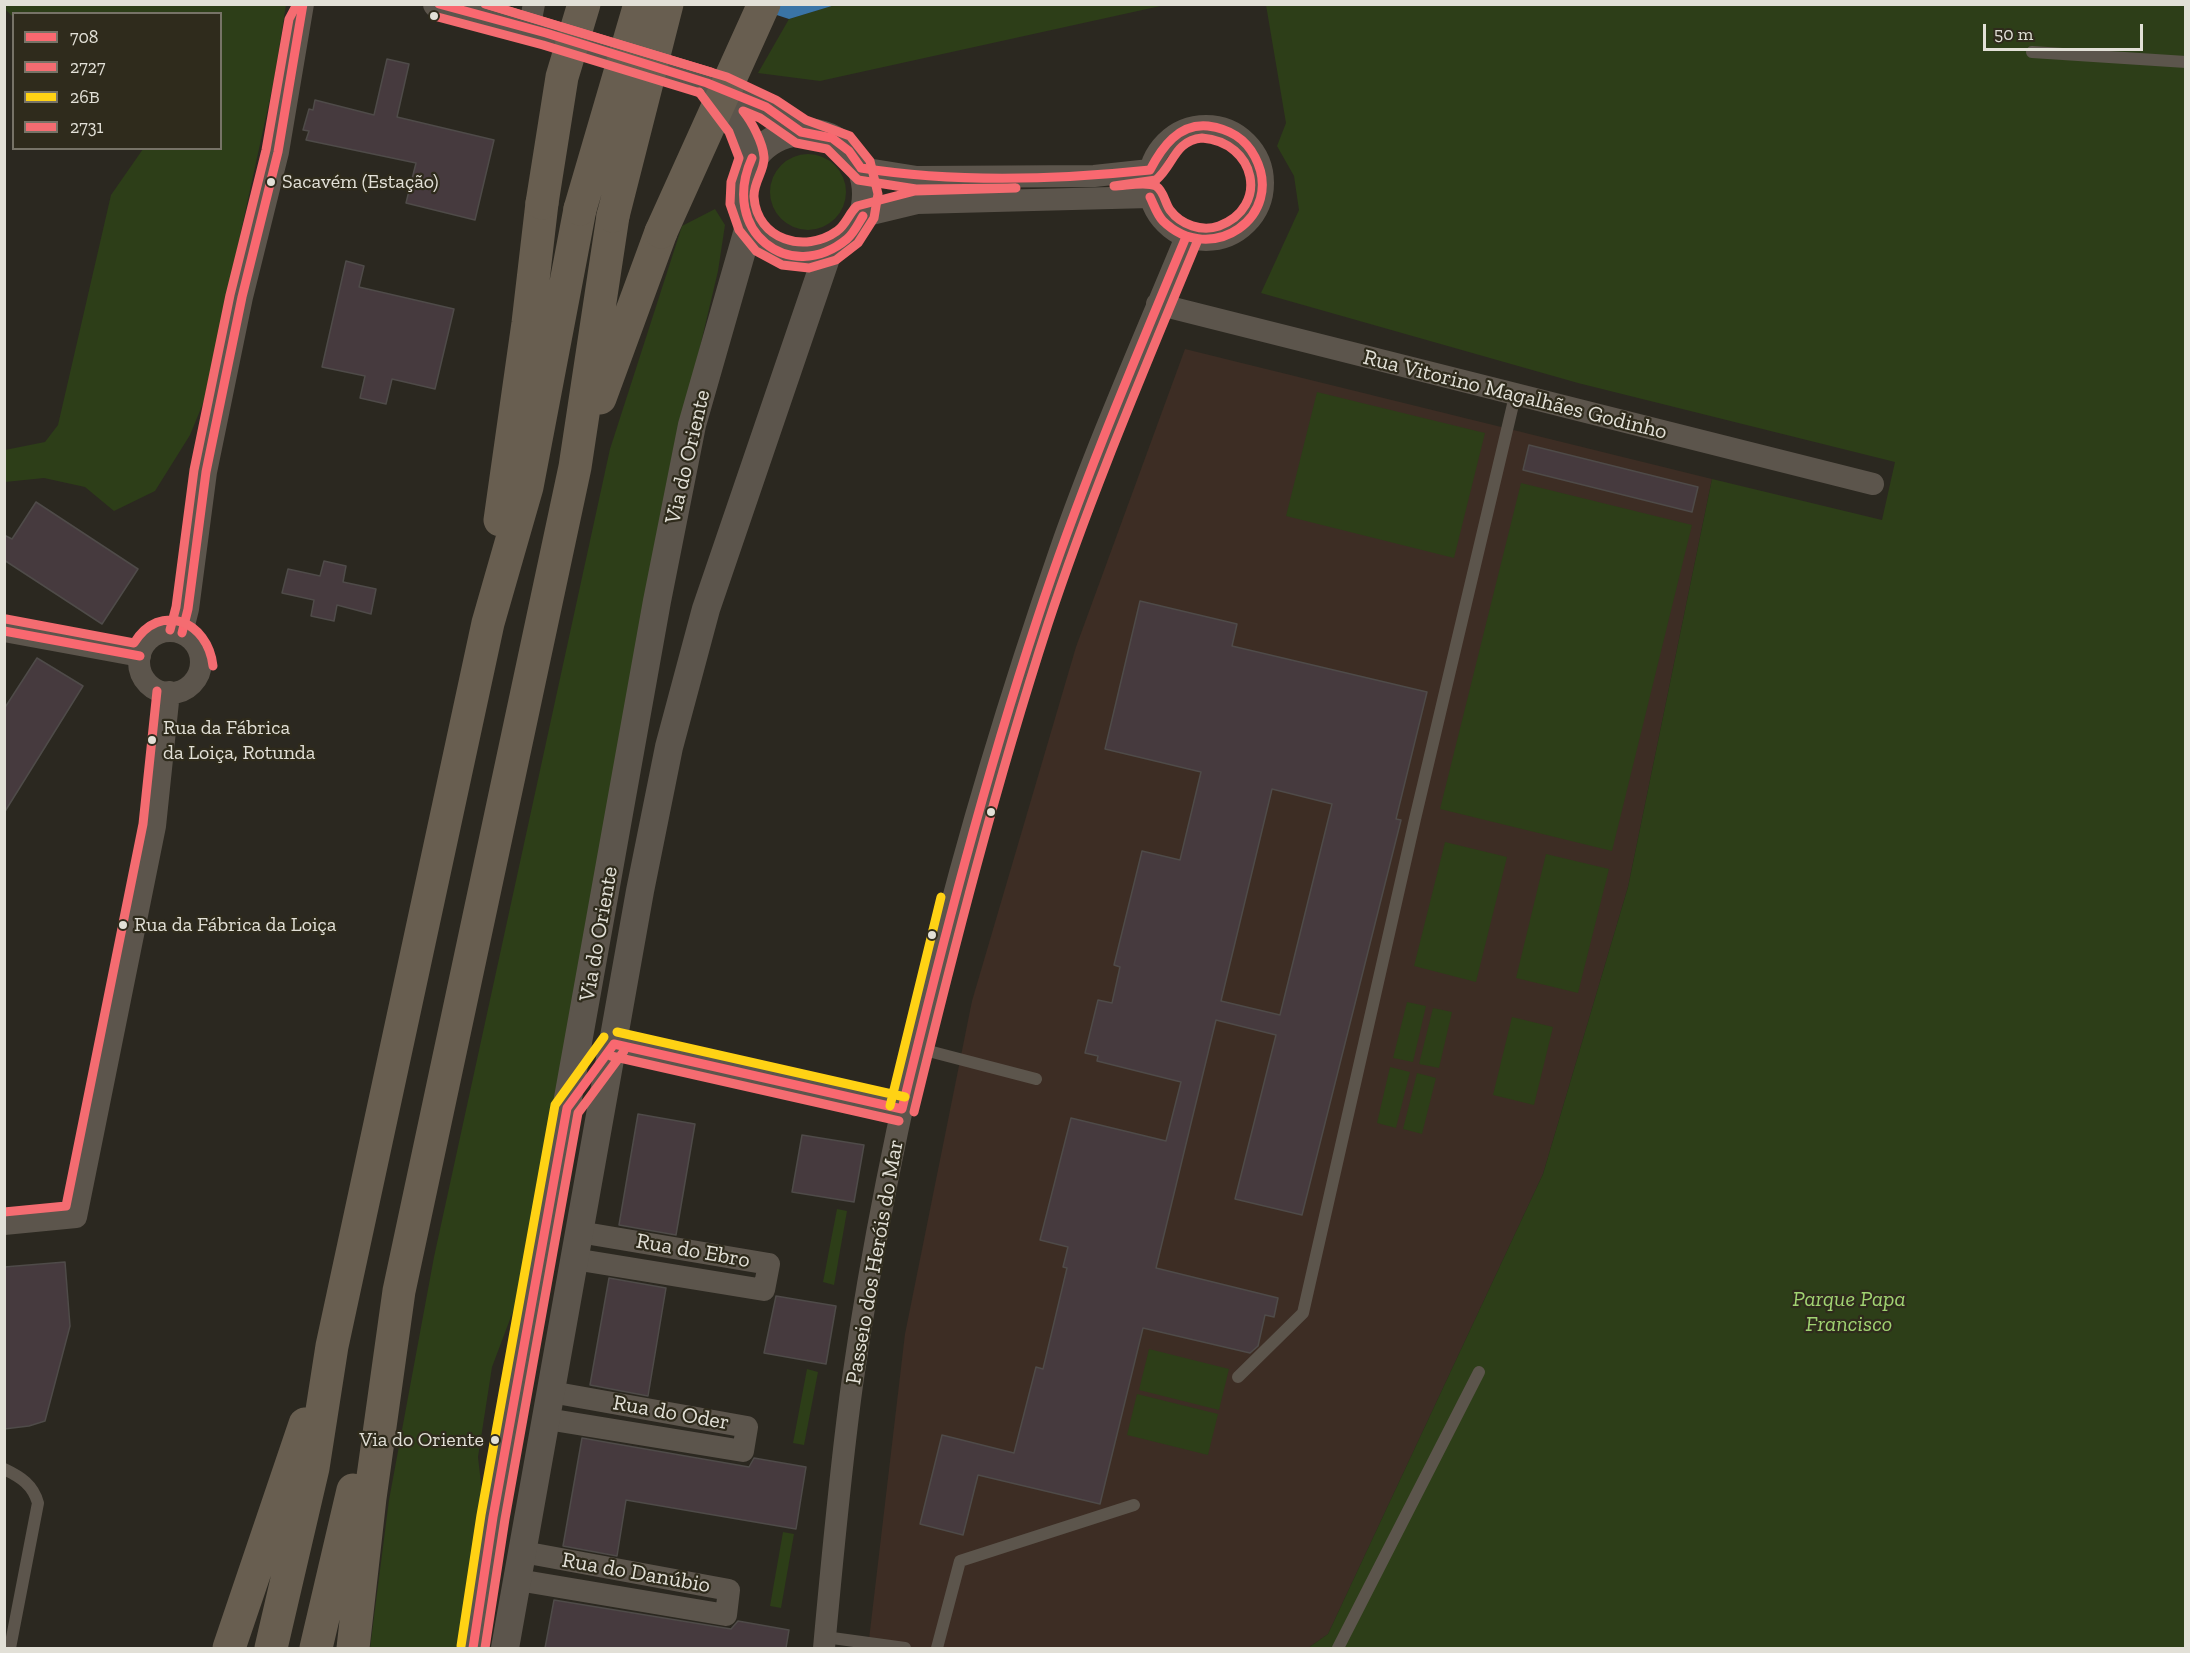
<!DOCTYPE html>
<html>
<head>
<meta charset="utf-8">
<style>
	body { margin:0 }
	#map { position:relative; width:2190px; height:1653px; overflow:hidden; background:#2b2820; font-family:"Zilla Slab",serif }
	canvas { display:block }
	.frame { position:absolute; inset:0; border:6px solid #e2e0d7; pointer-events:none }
	.legend { position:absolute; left:12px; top:12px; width:210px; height:138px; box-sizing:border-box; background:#2f2b1c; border:2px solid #777367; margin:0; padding:8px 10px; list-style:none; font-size:18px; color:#e2e0d7 }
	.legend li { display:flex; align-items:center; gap:12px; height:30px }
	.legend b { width:30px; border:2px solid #777367 }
	.scale { position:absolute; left:1983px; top:24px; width:160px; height:27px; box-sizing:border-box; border:3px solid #e2e0d7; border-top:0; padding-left:8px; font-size:18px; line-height:21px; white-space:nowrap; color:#e2e0d7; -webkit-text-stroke:4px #2f2b1c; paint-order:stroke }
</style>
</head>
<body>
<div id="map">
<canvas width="2190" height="1653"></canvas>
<div class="frame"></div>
<ul class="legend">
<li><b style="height:8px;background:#f96870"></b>708</li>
<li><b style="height:8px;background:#f46c71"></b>2727</li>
<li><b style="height:8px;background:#ffd214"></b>26B</li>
<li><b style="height:8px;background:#f46c71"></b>2731</li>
</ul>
<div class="scale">50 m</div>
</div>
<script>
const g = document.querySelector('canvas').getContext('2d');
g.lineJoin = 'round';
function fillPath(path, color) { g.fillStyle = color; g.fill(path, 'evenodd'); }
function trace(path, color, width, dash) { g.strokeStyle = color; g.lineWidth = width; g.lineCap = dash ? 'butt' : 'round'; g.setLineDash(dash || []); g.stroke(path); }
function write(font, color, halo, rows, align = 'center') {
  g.font = font + ' "Zilla Slab",serif'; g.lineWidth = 4.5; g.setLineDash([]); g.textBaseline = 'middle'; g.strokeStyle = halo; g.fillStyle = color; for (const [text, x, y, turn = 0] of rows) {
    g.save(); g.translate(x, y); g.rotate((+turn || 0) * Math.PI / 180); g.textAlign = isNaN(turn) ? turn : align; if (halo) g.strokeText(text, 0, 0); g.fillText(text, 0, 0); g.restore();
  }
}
fillPath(new Path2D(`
	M1185 349 1712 479 1628 887 1543 1174 1328 1634 1308 1648H868L905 1334 972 1001 1076 647Z`), '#3d2d24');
fillPath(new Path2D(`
	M5 4 286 5 274 80 204 401 190 435 155 491 114 511 85 487 44 478 5 482V450L45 442 58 425 111 195 143 149 220 148V14H14L13 17 5 9Z
	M835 5H1165L820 81 758 73 789 19Z
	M1266 5H2185V1648H1308L1328 1634 1543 1174 1628 887 1712 479 1882 520 1895 462 1578 383 1261 293 1299 210 1294 176 1277 146 1286 123Z
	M770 192a38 38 0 1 1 76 0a38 38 0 1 1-76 0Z
	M715 209 725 225 718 271 682 423 518 1298 492 1367 478 1457 484 1509 459 1648H370L389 1500 434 1257 610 449 682 226Z
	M1317 392 1485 433 1454 558 1286 516Z
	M1521 483 1692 525 1612 851 1440 809Z
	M1445 842 1507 857 1476 982 1414 966Z
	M1546 854 1609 869 1578 993 1516 978Z
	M1407 1002 1426 1006 1413 1062 1393 1058Z
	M1433 1008 1452 1012 1439 1068 1419 1064Z
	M1512 1017 1553 1027 1534 1105 1493 1095Z
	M1390 1067 1410 1072 1396 1128 1377 1123Z
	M1417 1073 1436 1078 1422 1134 1403 1129Z
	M837 1209 847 1211 834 1285 823 1282Z
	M1149 1349 1229 1369 1219 1410 1139 1390Z
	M807 1369 818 1372 804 1445 793 1443Z
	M1137 1394 1218 1414 1208 1455 1127 1435Z
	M783 1532 794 1534 781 1608 770 1606Z`), '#2d3e18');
fillPath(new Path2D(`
	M746 5H835L789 19Z`), '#3a74a6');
const building = new Path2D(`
	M387 59 409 64 397 117 494 140 475 220 406 203 416 163 306 140 309 131 303 130 309 109 313 110 315 100 374 115Z
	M346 261 364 266 359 287 454 309 435 389 392 379 386 404 360 398 365 376 322 367Z
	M1529 445 1698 487 1692 512 1523 470Z
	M36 502 138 569 102 624 4 560V535L12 539Z
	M324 561 346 566 343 582 376 589 371 614 337 605 334 621 311 616 314 600 282 593 288 569 320 576Z
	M1140 601 1237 624 1232 646 1427 692 1396 819 1401 820 1302 1215 1235 1199 1276 1035 1216 1020 1156 1268 1278 1298 1274 1317 1265 1315 1258 1346 1250 1353 1143 1328 1100 1504 978 1475 963 1535 920 1524 942 1435 1014 1453 1036 1367 1043 1369 1067 1268 1063 1267 1068 1247 1040 1240 1071 1118 1166 1141 1181 1082 1097 1061 1098 1056 1085 1053 1098 1000 1112 1003 1120 967 1114 965 1142 851 1180 860 1201 772 1105 749ZM1272 789 1332 804 1280 1015 1221 1001Z
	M37 658 83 686 4 813V709Z
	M638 1114 695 1124 676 1235 619 1225Z
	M802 1135 864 1145 854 1202 792 1192Z
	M65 1262 70 1326 45 1421 29 1426 4 1429V1267Z
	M609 1278 666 1288 648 1396 590 1385Z
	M776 1296 836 1306 826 1364 764 1353Z
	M582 1438 749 1467 754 1458 806 1467 796 1529 626 1500 617 1556 563 1546Z
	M554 1600 731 1629 738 1621 789 1630 786 1648H545Z`);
fillPath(building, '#463a3e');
trace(building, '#4f4b49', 1.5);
trace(new Path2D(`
	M2032 52 2186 62
	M917 1048 1036 1079
	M1238 1377 1303 1313 1415 819 1515 396
	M4 1469C21 1477 33 1485 38 1503L10 1648
	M825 1637 905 1648
	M937 1648 960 1561 1134 1505
	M1338 1648 1479 1372`), '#5c554c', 12);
trace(new Path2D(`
	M529 29 534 4
	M1149 183a57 57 0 1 1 114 0a57 57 0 1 1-114 0Z
	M861 168 917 177 1094 176 1150 170
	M863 216 917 203 1150 197
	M1157 304 1873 484
	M4 631 140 656
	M139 662a31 31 0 1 1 62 0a31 31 0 1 1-62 0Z
	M182 633 188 609 206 472 242 297 278 152 303 4
	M614 1044 902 1109
	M4 1224 76 1217 155 826 169 692
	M574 1259 764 1290 769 1264 579 1232
	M547 1419 743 1451 747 1427 551 1392
	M518 1580 726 1615 729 1590 523 1552
	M824 1648C832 1561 840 1473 852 1385 893 1102 966 822 1060 551 1097 445 1143 341 1186 237`), '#5c554c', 22);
trace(new Path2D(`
	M437 4 546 33 707 83 766 107 801 132
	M708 84 740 126 752 158
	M742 194a62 62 0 1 1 124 0a62 62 0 1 1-124 0Z
	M473 1648 493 1517 657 601 692 425 749 226
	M505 1648 640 891 669 747 706 609 828 252`), '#5c554c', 28);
trace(new Path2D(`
	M600 398 661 232
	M500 520 528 323 542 203
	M229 1648 305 1424
	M271 1648 313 1468 332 1346 488 623 527 487 580 209
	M316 1648 353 1490
	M353 1648 370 1498 399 1291 575 467 613 216`), '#685e50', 33);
trace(new Path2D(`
	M542 203 562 77 584 4
	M580 209 640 4
	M613 216 667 4
	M661 232 764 4`), '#685e50', 33);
trace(new Path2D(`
	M439 4 546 33 707 83 766 107 801 132 832 138 849 151 861 168
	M752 158C719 231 790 286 847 239 854 233 858 224 863 216
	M861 168C955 183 1055 180 1150 170
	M1150 170C1162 147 1179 123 1208 126 1230 129 1245 138 1255 157 1286 216 1211 268 1163 221 1157 215 1154 205 1150 197
	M4 631 140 656
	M182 633 188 609 206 472 242 297 278 152 303 4
	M614 1044 902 1109
	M902 1109C942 945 984 781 1037 620 1080 489 1133 364 1186 237
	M473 1648 493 1517 567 1108 614 1044`), '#f96870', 9);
trace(new Path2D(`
	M486 4 711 72
	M434 16 543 45 700 93
	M743 111 760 118 796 143 827 149 858 180 916 189 1016 188 915 191 857 206C849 213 846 225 837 231 805 254 757 240 754 197 753 183 765 170 764 157 763 143 752 122 743 111Z
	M1202 138C1256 142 1270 207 1219 226 1202 232 1181 225 1170 210 1165 203 1164 191 1156 186 1146 181 1125 186 1114 186L1156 180C1174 165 1174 141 1202 138Z
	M611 1056 899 1121
	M914 1112C954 948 996 784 1048 624 1091 494 1145 368 1197 242
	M485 1648 505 1519 578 1113 624 1051`), '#f46c71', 9);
trace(new Path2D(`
	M617 1032 905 1097
	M890 1106 941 897
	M461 1646 481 1515 555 1105 604 1037`), '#ffd214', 9);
trace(new Path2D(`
	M485 4 727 77 776 100 806 120 850 136 870 161 878 194 874 218 858 243 836 260 809 268 782 265 756 251 739 230 730 204 731 182 739 158 729 132 699 92
	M6 619 134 643C160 601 208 621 213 666
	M170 630 176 607 194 470 230 295 266 150 289 19 297 4
	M4 1212 66 1206 143 824 157 691`), '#f46c71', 9);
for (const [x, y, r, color] of [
	[434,16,5,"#e2e0d7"],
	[271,182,5,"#e2e0d7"],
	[152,740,5,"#e2e0d7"],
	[991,812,5,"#e2e0d7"],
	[123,925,5,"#e2e0d7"],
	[932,935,5,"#e2e0d7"],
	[495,1440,5,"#e2e0d7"]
]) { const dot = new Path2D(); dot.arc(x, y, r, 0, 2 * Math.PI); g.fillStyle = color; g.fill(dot); trace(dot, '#2f2b1c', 2); }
write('20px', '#e2e0d7', '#2f2b1c', [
	["Sacavém (Estação)",282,182],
	["Rua da Fábrica",163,728],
	["da Loiça, Rotunda",163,753],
	["Rua da Fábrica da Loiça",134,925],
	["Via do Oriente",484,1440,"right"]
], 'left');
write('22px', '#e2e0d7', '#2f2b1c', [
	["Rua Vitorino Magalhães Godinho",1515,395,14],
	["Via do Oriente",688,457,-77],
	["Via do Oriente",599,934,-80],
	["Rua do Ebro",693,1251,10],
	["Passeio dos Heróis do Mar",875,1262,-80],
	["Rua do Oder",671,1413,10],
	["Rua do Danúbio",636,1573,10]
]);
write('italic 22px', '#a1d372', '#2f2b1c', [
	["Parque Papa",1849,1300],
	["Francisco",1849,1325]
]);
</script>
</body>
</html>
